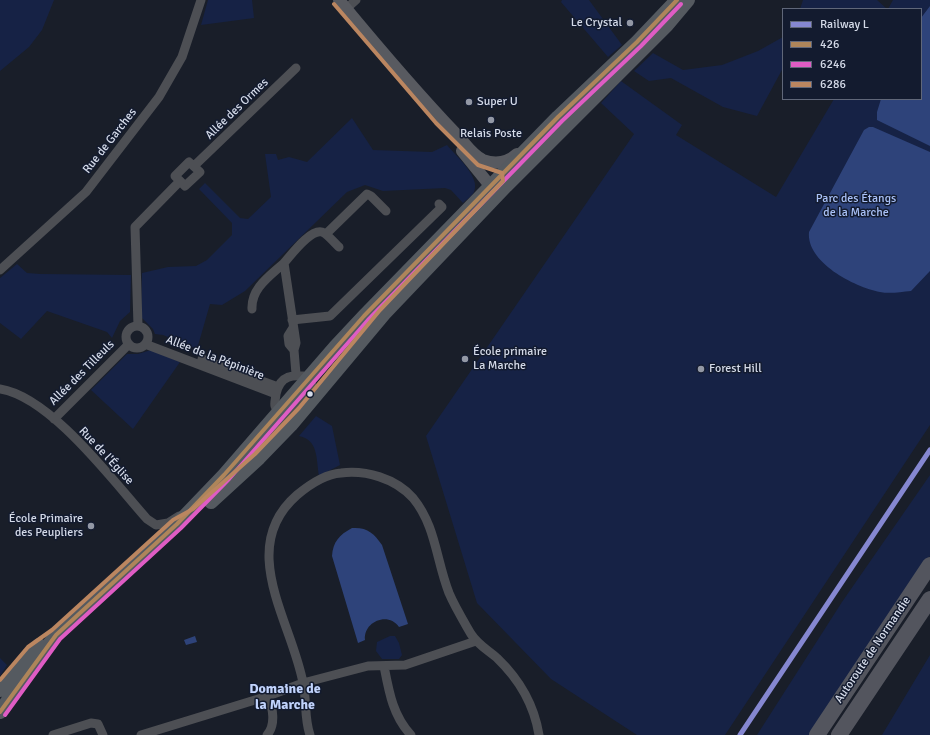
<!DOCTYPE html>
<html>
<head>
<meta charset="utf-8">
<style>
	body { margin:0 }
	#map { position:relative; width:930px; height:735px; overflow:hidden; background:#191e29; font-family:Signika,sans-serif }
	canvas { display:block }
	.legend { position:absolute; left:782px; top:8px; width:140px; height:92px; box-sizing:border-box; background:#131b2f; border:1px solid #606779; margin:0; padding:5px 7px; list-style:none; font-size:12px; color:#d4dae8 }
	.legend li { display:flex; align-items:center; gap:8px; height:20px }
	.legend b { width:20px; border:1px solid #606779 }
</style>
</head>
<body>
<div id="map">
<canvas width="930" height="735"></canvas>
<ul class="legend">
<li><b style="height:5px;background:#8587d1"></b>Railway L</li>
<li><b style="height:5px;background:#ae855a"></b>426</li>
<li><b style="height:5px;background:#df5cc4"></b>6246</li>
<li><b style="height:5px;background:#bb8660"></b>6286</li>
</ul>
</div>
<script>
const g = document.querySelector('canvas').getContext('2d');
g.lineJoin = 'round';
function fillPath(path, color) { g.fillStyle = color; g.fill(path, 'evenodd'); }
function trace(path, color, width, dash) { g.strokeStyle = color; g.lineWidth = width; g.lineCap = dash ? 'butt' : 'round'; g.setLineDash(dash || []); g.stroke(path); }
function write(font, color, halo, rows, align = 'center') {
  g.font = font + ' Signika,sans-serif'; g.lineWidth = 3; g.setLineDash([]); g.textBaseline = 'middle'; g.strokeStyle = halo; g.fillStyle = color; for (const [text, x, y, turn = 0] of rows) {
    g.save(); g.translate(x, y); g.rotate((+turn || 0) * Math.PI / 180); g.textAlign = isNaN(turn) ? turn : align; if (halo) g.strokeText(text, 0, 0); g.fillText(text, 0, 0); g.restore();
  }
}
fillPath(new Path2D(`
	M0 0H54L42 30 29 47 0 71Z
	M208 0H252L254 18 201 25Z
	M562 0H589L622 45 608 57 561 2Z
	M803 0H877L887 9H800Z
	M893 0H930V425L725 735H637L551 679 477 603 426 436 634 134 601 103 621 81 682 125 676 135 776 197 834 99H921V9H888Z
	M783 37V68L757 116 723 107 671 78 649 81 634 71 653 53 683 70 722 65 758 51Z
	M352 118 373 150 432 152 447 145C456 156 481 177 474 192 472 196 466 200 463 203L451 190 445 188 383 191 365 185 347 192 245 291 222 305 210 304 197 349 163 335 155 334 153 329 141 317 142 273 168 267 196 266 207 260 232 235V223L199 189 205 183 240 218 248 219 271 197 265 154H276L278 160 289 157 307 162Z
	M17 264 27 273 40 274 131 275 130 312 120 321 112 338 107 332 47 311 21 339 0 323V278Z
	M151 350 180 362 133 429 91 390 127 354H138Z
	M316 416 332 426 340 465 319 476C316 460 319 440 299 436Z
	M930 475V556L811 735H757L842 602Z
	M390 636H395L399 643 402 655 399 659H382L376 651 377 642Z
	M930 655V735H882Z
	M0 658 7 665 0 676Z`), '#162245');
fillPath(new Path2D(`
	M930 6V146L877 120V112L881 99H921V18Z
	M869 127H873L930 152V271L911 291C900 292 890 294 880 292 854 287 806 262 809 232L864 130Z
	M352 528C367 527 374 533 382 545L408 624 399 627C388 611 363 622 365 640L358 643 332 556C333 542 339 535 352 528Z
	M195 636 197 642 186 645 184 640Z`), '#2e437a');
trace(new Path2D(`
	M346 9 356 0
	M189 162 200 172 185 186 175 176Z
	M194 166 296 68
	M326 234 367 194 371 196 386 211
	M0 270 86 192 159 97 182 57 201 0
	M252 309C251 288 270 276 284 263
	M292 320 330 316 442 207 439 204
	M138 326 135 227 180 181
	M126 337a11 11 0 1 1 22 0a11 11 0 1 1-22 0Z
	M293 328 288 336 289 344 294 350
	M145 344 276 394
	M202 359 278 387
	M296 374 294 350 296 343 284 263C292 254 310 229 322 232 328 234 334 243 339 247
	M0 389C51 397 113 481 147 519L156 525 168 523 179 516
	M54 419 129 344
	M262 447 308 392 312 385 309 377C293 374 280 375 276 394 276 397 274 403 275 406 277 414 286 419 291 425
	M384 666C389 692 393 716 411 735
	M53 735 91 723 98 724 103 735
	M141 735 268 696 303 683 368 666 405 665 476 641
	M267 735C276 725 273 708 268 696
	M310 735C304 718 307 701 303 683 292 622 236 548 297 495 309 485 325 474 341 473 366 470 395 478 413 498 436 526 436 560 449 593 455 607 463 620 471 634 478 645 488 650 497 658 520 680 534 704 539 735`), '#4d4f54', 9);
trace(new Path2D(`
	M339 0C377 46 416 92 457 135 465 143 472 155 483 160 496 165 507 163 517 154
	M462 151 496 193`), '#585a60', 12);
trace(new Path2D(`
	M211 502 259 458 291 425 384 314 506 186 667 25 688 0
	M0 690 39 645
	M0 712 17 687 56 635 177 524 224 475 335 347 364 316 558 117 637 42 677 0`), '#555a60', 14);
trace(new Path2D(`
	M817 735 930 565
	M839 735 930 599`), '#53555e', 16);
trace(new Path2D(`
	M0 712 56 635 177 524 224 475 364 316 558 117 637 42 677 0`), '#ae855a', 4);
trace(new Path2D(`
	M5 715 60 639 181 528 229 479 368 320 562 121 641 46 681 4`), '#df5cc4', 4);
trace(new Path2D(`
	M0 680 28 647 52 630 173 520 193 509 255 454 299 408 380 310 503 181 502 173 478 165 436 123 334 4`), '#bb8660', 4);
trace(new Path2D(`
	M740 735 930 450`), '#8587d1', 5);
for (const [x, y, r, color] of [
	[630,23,4,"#9398a5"],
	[469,102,4,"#9398a5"],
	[491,120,4,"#9398a5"],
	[465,359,4,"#9398a5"],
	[701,369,4,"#9398a5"],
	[310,394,3.5,"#d4dae8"],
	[91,526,4,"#9398a5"]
]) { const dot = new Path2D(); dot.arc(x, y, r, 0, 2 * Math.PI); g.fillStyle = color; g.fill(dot); trace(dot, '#131b2f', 1.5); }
write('12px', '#d4dae8', '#131b2f', [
	["Le Crystal",622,23,"right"],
	["Super U",477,102],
	["Relais Poste",491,134,"center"],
	["École primaire",473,352],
	["La Marche",473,366],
	["Forest Hill",709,369],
	["École Primaire",83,519,"right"],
	["des Peupliers",83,533,"right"]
], 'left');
write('12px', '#d4dae8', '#131b2f', [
	["Allée des Ormes",237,109,-44],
	["Rue de Garches",110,141,-52],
	["Allée de la Pépinière",215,358,21],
	["Allée des Tilleuls",82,373,-45],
	["Rue de l'Église",106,456,47],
	["Autoroute de Normandie",873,650,-56]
]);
write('12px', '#a9c1f7', '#131b2f', [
	["Parc des Étangs",856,199],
	["de la Marche",856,213]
]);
write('bold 14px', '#c1d3fc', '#131b2f', [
	["Domaine de",285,689],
	["la Marche",285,705]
]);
</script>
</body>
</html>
